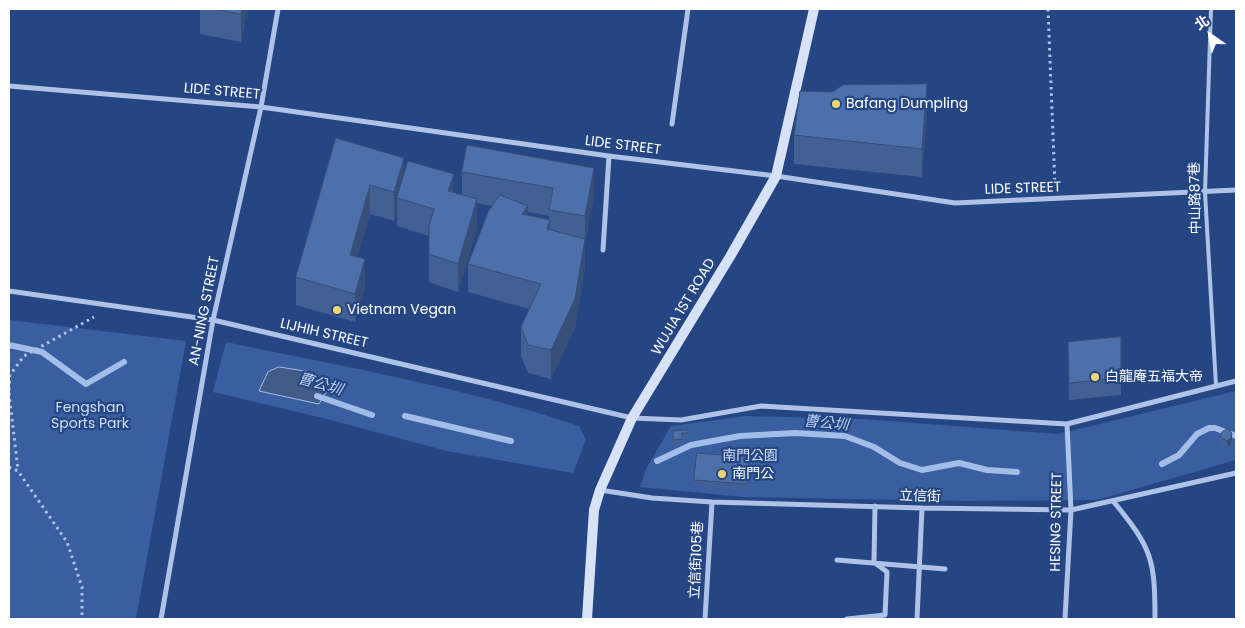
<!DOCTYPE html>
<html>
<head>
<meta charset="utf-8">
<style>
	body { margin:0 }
	#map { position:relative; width:1245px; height:628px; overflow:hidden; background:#254683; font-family:Poppins,"Noto Sans TC",sans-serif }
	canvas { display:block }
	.frame { position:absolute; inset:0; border:10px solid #fff; pointer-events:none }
	.north { position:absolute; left:1185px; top:10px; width:50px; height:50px; -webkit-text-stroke:4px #254683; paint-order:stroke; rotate:327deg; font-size:14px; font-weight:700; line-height:20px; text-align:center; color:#fff }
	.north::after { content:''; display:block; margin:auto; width:18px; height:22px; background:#fff; clip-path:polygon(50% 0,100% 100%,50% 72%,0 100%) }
</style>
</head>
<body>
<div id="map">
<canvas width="1245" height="628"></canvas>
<div class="frame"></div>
<div class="north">北</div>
</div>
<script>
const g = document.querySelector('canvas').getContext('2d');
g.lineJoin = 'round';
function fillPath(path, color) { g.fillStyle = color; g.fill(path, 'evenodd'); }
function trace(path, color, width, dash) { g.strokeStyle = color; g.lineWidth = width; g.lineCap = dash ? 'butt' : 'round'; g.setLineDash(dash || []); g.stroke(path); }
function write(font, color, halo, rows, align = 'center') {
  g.font = font + ' Poppins,"Noto Sans TC",sans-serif'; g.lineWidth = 4.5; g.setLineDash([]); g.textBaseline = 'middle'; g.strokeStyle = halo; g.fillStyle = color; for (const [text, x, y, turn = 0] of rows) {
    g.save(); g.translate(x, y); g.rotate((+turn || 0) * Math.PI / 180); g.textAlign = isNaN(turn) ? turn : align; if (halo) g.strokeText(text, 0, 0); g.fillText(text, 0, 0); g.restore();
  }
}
fillPath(new Path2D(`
	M9 320 186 341 136 619H9Z
	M226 342C344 367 464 387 579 426L586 440 573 473 447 451 323 418 213 392Z
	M1236 391V460L1097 500 962 501 743 497 640 487 646 469 671 426 746 416 864 419 1058 434Z`), '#395fa0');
const water = new Path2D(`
	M279 367 312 372 328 389 319 404 259 391 268 372Z`);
fillPath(water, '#435b87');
trace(water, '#a2bde8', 1);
trace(new Path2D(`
	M9 345 42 352 86 384 124 362
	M317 396 372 415
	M405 416 511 441
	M657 461 691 445 740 436 795 433 845 436 874 447 900 463 922 470 959 463 987 470 1017 472
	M1162 464 1179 455 1197 434 1209 428H1215L1236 436`), '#a2bde8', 6);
trace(new Path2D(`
	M1048 9 1055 186
	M9 390 10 375 24 356 94 317
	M9 393 18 470
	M9 467 18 471 67 542 82 587V619`), '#aec3e7', 3, [2.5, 4]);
trace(new Path2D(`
	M1211 9 1205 192 1216 386`), '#aec3e7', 4);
trace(new Path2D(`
	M9 86 261 107 609 156 776 176 955 203 1236 190
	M672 124 688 9
	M603 250 609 156
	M9 291 213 320 632 418 681 420 761 406 1067 424 1236 381
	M600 490 652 498 712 502 922 508 1071 510 1236 473
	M1113 501C1152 548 1155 559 1155 619
	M837 560 945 569
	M161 619 213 320 261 107 278 9
	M705 619 712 502
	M847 619 885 615 887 572 874 562 875 506
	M917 619 922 508
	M1065 619 1071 510 1067 424`), '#aec3e7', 5);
trace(new Path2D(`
	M587 619 594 510 600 490 632 418 731 255 776 176 814 9`), '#d8e2f6', 10);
fillPath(new Path2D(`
	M200 9H248L241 42 200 34Z
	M832 92 927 112 922 177 794 164V135Z
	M336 138 404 172 454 193 462 195V172L467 145 594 196 585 243V268L575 327 551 379 528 373 521 356V327L529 309 468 292V264L492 206 477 203V228L458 292 429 282V236L397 226V213L394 221 370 214 357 257 365 288 355 322 296 305V277ZM528 212 549 216V219L528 215Z
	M1121 337V395L1069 400 1068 342Z
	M688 430V439H682V445L673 446V431Z
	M1220 437 1232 439 1231 444 1227 447 1220 444Z
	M749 463 747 490 694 486V480Z`), '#426093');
fillPath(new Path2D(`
	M242 9H248L241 42V14Z
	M927 84V112L922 177V149Z
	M404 158V187L397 198V213L394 221V192Z
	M594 168V196L585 243V268L575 327 551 379V350L585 241V216Z
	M454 174V202L448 191Z
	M370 185V214L350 283V255Z
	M477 199V228L458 292V264Z
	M528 206V234L522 214Z
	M550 220V248L547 229Z
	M365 259V288L355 322V294Z
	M1232 433V439L1231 444 1227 447V441Z`), '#364e78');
const building = new Path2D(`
	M216 9H242L241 14Z
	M927 84 922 149 794 135 800 91 832 92 843 85Z
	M336 138 404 158 394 192 370 185 350 255 365 259 355 294 296 277Z
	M467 145 594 168 585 216 549 210 553 188 462 172Z
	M408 161 454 174 448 191 477 199 458 264 429 254V226L434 209 397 198Z
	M500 195 528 206 522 214 550 220 547 229 585 239 575 299 551 350 528 345 521 327 541 284 468 264 488 212Z
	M1121 337V378L1069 383 1068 342Z
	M1228 429 1232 433 1231 438 1227 441 1220 437 1222 432Z
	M688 430V433H682V439L673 440V431Z
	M697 453 749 457 747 484 694 480Z`);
fillPath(building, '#4d70ab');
trace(building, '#364e78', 1);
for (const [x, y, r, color] of [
	[836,104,5,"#f1d772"],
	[337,310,5,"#f1d772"],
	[1095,377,5,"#f1d772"],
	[722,474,5,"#f1d772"]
]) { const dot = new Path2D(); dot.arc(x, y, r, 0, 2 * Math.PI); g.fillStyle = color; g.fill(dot); trace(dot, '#254683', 2); }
write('14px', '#fff', '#254683', [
	["LIDE STREET",222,92,5],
	["LIDE STREET",623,146,7],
	["LIDE STREET",1023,189,-2],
	["中山路87巷",1196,198,-91],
	["WUJIA 1ST ROAD",684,307,-59],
	["AN-NING STREET",205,311,-79],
	["LIJHIH STREET",324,334,13],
	["立信街",920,497,2],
	["HESING STREET",1057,522,-89],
	["立信街105巷",697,560,-87]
]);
write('14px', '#fff', '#254683', [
	["Bafang Dumpling",846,104],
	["Vietnam Vegan",347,310],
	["白龍庵五福大帝",1105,377],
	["南門公",732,474]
], 'left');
write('14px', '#d1dff6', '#254683', [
	["Fengshan",90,408],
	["Sports Park",90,424],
	["南門公園",750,456]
]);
write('italic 15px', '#b9cdef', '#254683', [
	["曹公圳",320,385,16],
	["曹公圳",826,424,6]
]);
</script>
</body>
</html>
